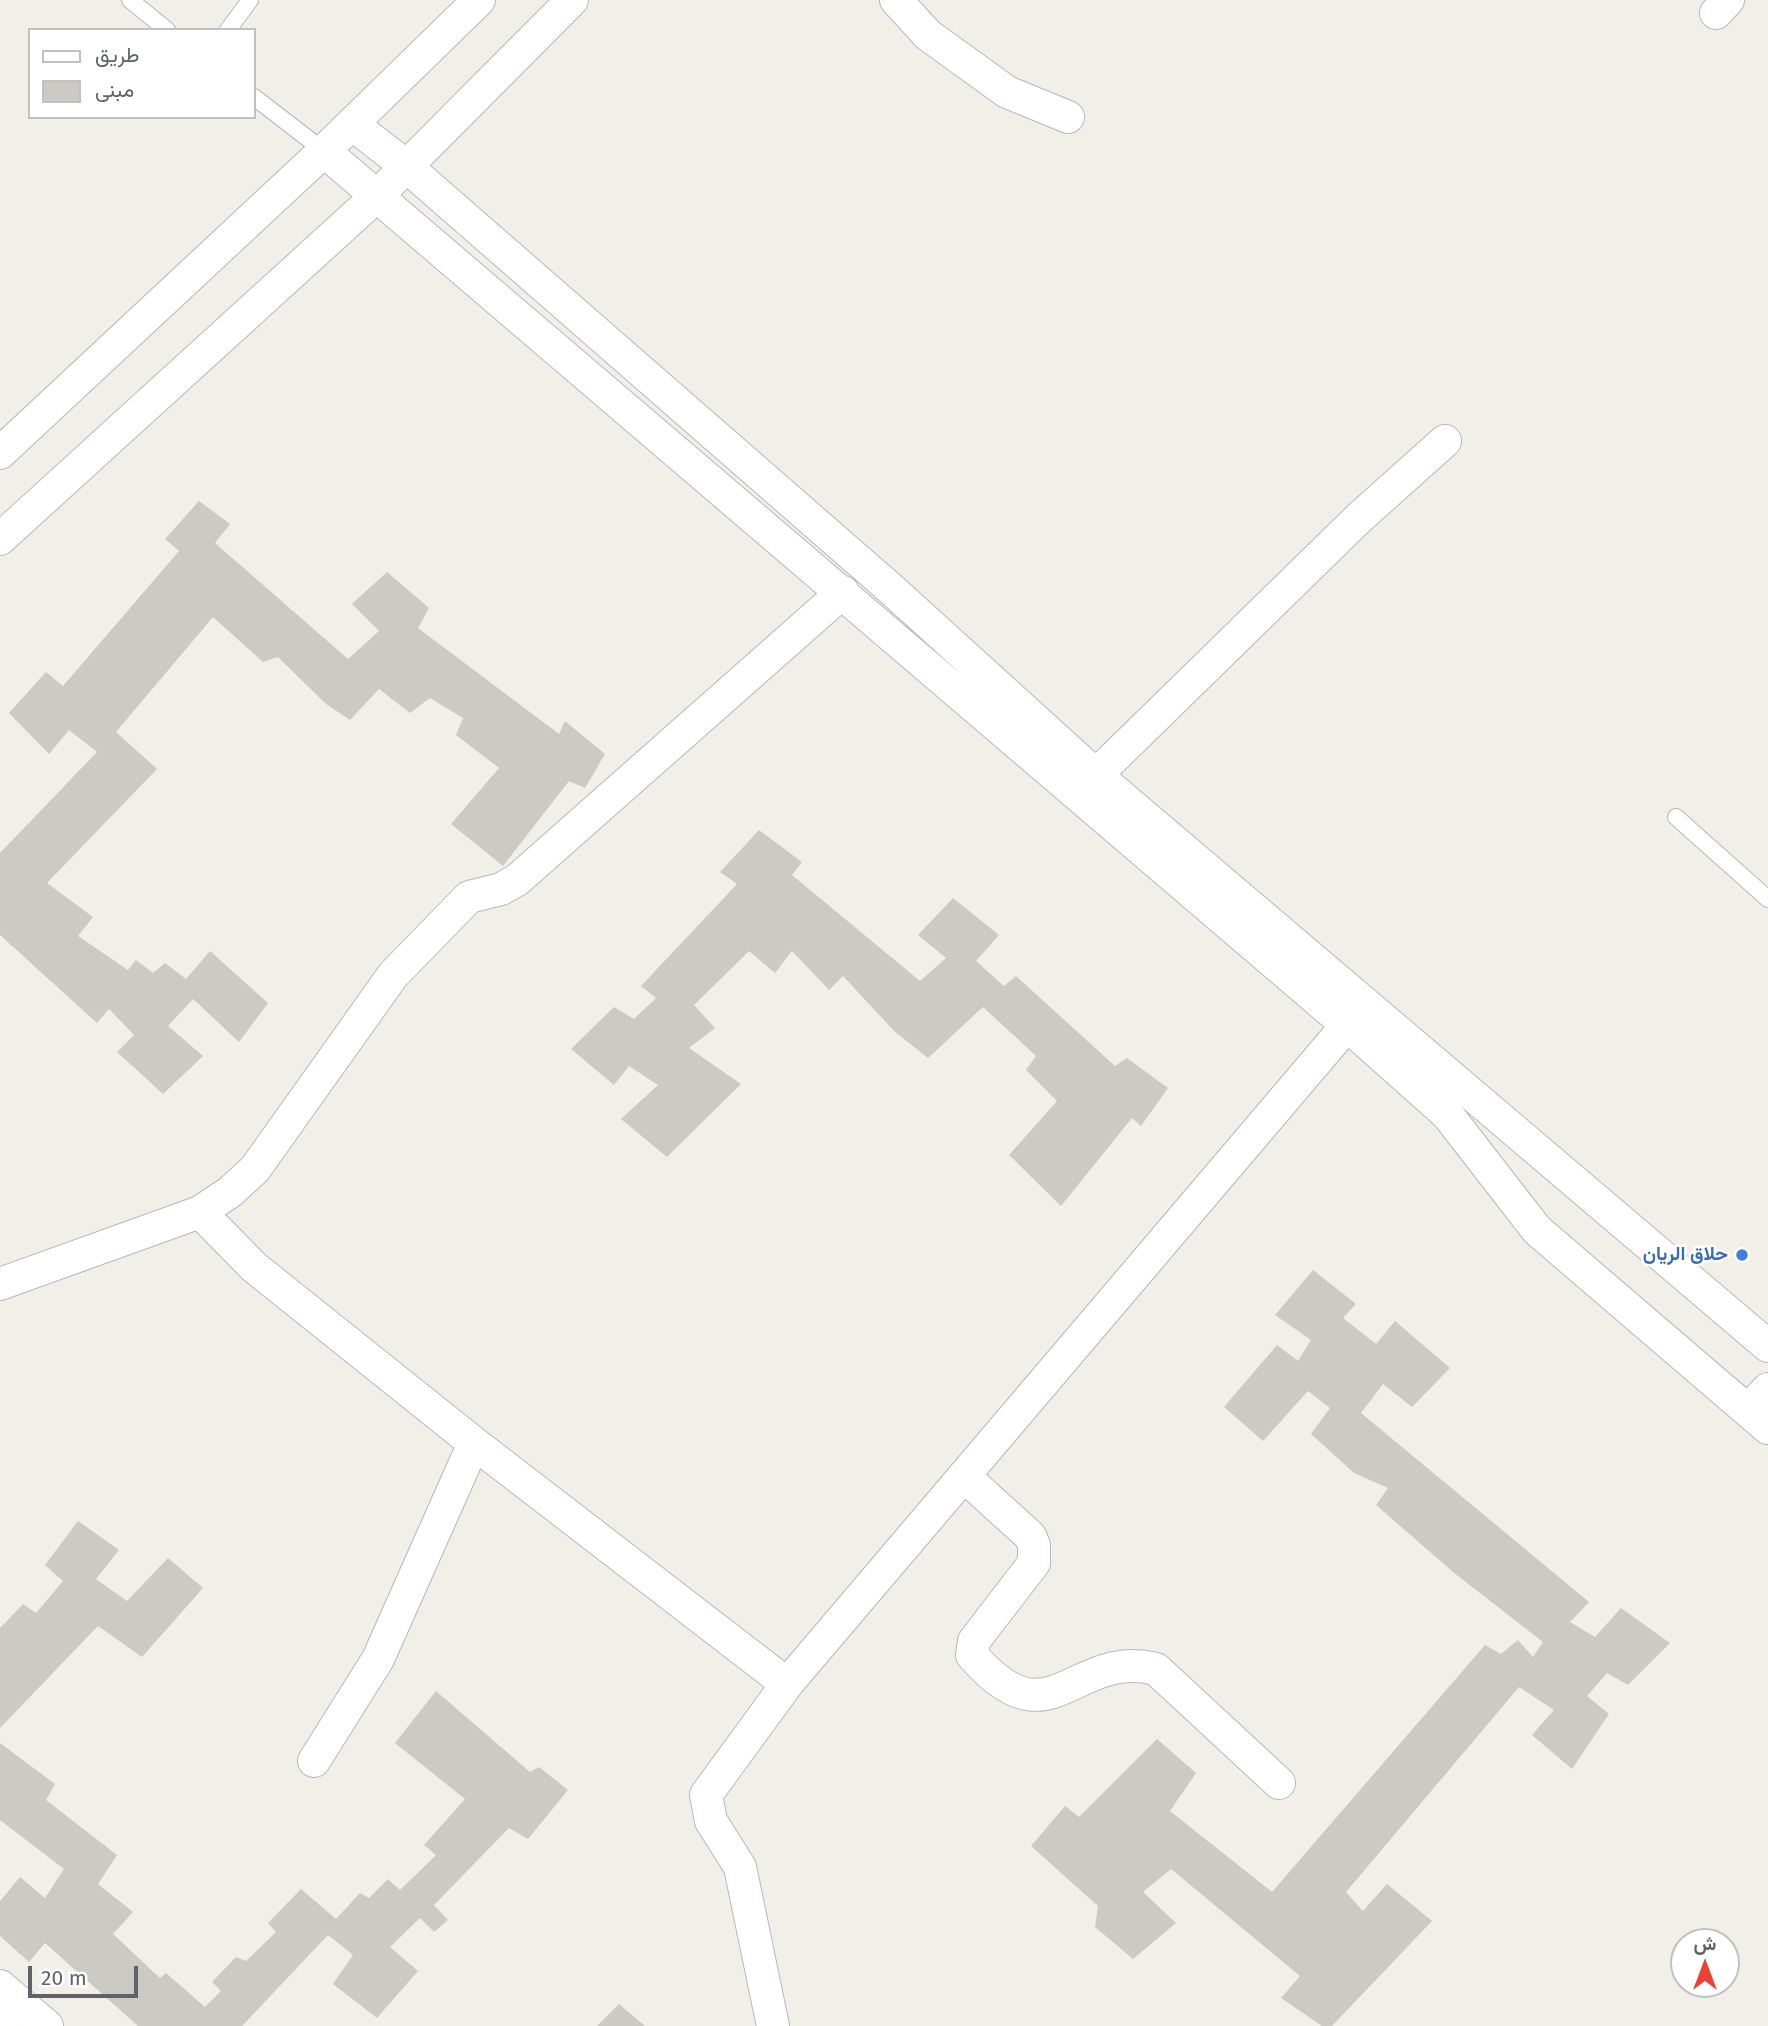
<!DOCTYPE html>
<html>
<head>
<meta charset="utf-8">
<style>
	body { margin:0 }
	#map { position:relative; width:1768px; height:2026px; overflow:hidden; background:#f1efe8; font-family:"Fira Sans",Vazirmatn,sans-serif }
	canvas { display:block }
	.legend { position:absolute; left:28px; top:28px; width:228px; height:91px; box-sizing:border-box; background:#fff; border:2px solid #bfc1c3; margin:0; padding:9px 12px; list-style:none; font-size:21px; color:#5f6368 }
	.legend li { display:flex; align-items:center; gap:14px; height:35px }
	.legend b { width:35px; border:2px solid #bfc1c3 }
	.north { position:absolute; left:1670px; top:1928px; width:70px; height:70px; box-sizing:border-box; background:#fff; border:2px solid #bfc1c3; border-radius:50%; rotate:0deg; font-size:19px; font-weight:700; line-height:28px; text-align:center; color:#5f6368 }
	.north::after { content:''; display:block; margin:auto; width:24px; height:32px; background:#ea4335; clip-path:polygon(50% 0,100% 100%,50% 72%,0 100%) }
	.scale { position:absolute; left:28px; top:1966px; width:110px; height:32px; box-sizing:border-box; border:4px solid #5f6368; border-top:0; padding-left:9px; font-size:21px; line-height:24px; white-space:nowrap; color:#5f6368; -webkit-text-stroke:5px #fff; paint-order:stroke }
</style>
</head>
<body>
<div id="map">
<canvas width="1768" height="2026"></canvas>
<ul class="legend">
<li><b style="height:9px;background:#fff"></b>طريق</li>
<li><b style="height:19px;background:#cccac5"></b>مبنى</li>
</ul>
<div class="north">ش</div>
<div class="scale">20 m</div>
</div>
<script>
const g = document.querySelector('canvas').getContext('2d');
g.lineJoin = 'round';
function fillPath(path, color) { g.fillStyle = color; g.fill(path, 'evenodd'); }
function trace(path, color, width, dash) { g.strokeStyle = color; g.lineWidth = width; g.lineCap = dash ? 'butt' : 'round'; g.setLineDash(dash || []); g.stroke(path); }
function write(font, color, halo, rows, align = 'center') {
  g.font = font + ' "Fira Sans",Vazirmatn,sans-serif'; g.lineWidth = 5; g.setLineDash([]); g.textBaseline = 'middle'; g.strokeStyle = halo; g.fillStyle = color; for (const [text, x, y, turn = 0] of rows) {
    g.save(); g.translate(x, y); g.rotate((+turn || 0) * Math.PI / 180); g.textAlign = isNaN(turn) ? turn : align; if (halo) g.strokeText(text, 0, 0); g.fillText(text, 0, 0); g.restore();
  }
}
fillPath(new Path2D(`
	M199 501 230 524 215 543 348 659 379 631 352 604 387 572 429 608 418 628 559 734 565 721 605 754 585 788 569 781 503 866 451 824 499 768 456 735 463 718 430 698 410 713 379 689 350 720 326 704 278 657 263 662 213 617 116 732 157 769 47 883 93 917 78 936 128 970 136 960 153 973 165 963 186 979 210 951 268 1003 239 1042 193 999 168 1026 203 1056 163 1094 117 1052 134 1035 109 1009 97 1023 0 935V853L97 752 69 730 49 754 9 713 46 672 63 686 179 551 165 539Z
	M759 830 802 862 792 875 920 981 946 958 918 935 953 898 999 935 976 961 1004 986 1016 976 1115 1066 1127 1058 1168 1088 1141 1126 1132 1118 1061 1206 1009 1155 1057 1101 1026 1070 1036 1056 983 1007 928 1058 894 1031 843 976 829 990 792 951 775 973 749 951 694 1005 715 1028 689 1048 741 1084 667 1157 621 1119 658 1085 629 1066 614 1085 571 1049 614 1007 634 1019 656 998 641 986 737 884 720 872Z
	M1313 1270 1356 1304 1343 1318 1376 1344 1395 1321 1450 1368 1412 1407 1383 1384 1361 1413 1589 1602 1570 1622 1595 1637 1621 1608 1670 1643 1628 1685 1607 1673 1587 1696 1609 1714 1572 1769 1532 1735 1554 1710 1519 1687 1346 1892 1363 1911 1387 1884 1432 1921 1332 2026H1322L1281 1998 1300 1976 1171 1869 1143 1892 1176 1923 1133 1959 1095 1927 1098 1906 1031 1846 1065 1806 1079 1817 1157 1739 1196 1773 1170 1811 1272 1892 1485 1645 1501 1654 1518 1640 1533 1657 1543 1642 1453 1572 1376 1505 1388 1488 1354 1473 1311 1434 1330 1408 1308 1391 1263 1441 1224 1407 1277 1345 1298 1361 1311 1340 1275 1315Z
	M78 1521 119 1550 96 1579 127 1601 168 1558 203 1588 142 1657 98 1626 0 1728V1628L23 1604 36 1613 63 1581 45 1565Z
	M436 1691 530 1772 539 1767 568 1790 528 1839 509 1828 434 1905 448 1920 434 1932 420 1918 390 1947 418 1971 377 2018 333 1984 353 1955 328 1935 242 2026H138L45 1943 29 1962 0 1936V1901L20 1877 45 1898 64 1869 0 1820V1743L55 1784 46 1800 117 1855 98 1884 133 1912 113 1934 160 1978 166 1973 205 2007 221 1991 212 1982 236 1957 246 1961 276 1932 268 1923 301 1889 336 1919 360 1893 369 1898 388 1879 400 1890 436 1855 424 1845 465 1799 395 1743Z
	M619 2004 645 2026H597Z`), '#cccac5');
const service = new Path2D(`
	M130 0 167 30
	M228 30 250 0
	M254 97 324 151
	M1676 817 1768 899`);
const minor = new Path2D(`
	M896 0 928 35 1007 92 1068 117
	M1716 13 1728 0
	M352 124 406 166 891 589 1096 775 1768 1346
	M324 151 1347 1025 1447 1114 1537 1230 1768 1428
	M0 453 324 151 479 0
	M0 539 379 194 572 0
	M1096 775 1359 518 1445 441
	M0 1284 200 1212
	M1748 1410 1768 1389
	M964 1476 1030 1536 1034 1545V1563L974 1641 972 1655C1051 1747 1072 1648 1156 1669L1279 1783
	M787 1684 474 1443 254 1267 200 1212 230 1192 255 1169 393 975 469 897 501 889 517 880 843 592
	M314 1761 378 1659 474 1443
	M0 1986 47 2026
	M0 2021 6 2026
	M773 2026 740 1867 711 1821 706 1795 787 1684 1360 1010`);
trace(service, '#b5b8bc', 18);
trace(minor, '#b5b8bc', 34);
trace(service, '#fff', 16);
trace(minor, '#fff', 32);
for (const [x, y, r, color] of [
	[1742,1255,7,"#3f7fe0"]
]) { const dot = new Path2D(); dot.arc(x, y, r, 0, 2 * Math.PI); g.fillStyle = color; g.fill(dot); trace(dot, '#fff', 2.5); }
write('bold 19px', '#366cbe', '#fff', [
	["حلاق الريان",1728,1255]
], 'right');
</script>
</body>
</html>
